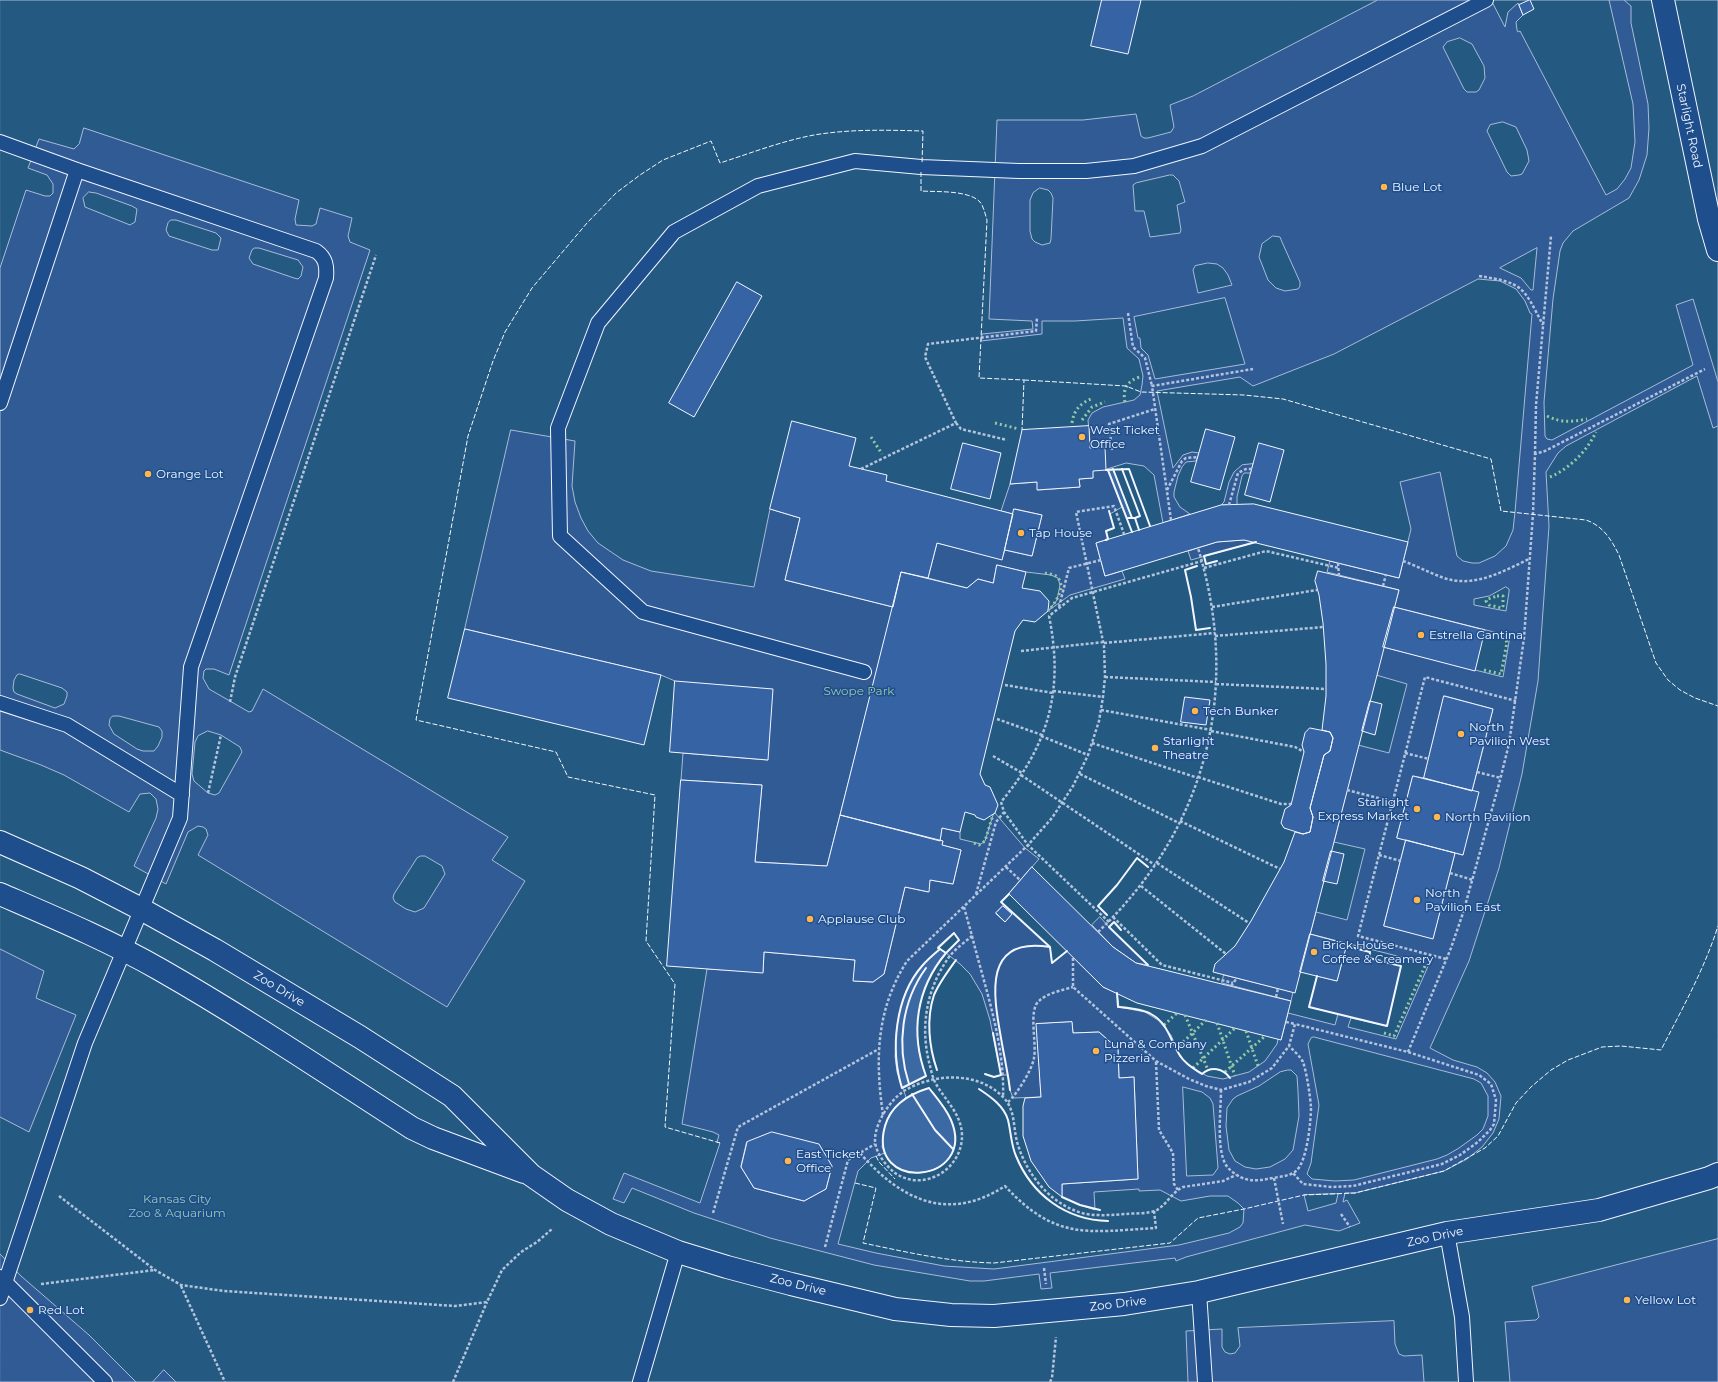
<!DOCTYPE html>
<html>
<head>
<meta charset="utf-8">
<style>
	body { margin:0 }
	canvas { display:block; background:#1f4e8c }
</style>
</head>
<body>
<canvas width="1718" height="1382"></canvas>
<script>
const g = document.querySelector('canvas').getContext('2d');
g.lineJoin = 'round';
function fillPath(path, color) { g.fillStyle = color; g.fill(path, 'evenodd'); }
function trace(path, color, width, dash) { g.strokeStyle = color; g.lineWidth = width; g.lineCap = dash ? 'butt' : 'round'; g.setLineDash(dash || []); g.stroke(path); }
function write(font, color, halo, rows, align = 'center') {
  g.font = font + ' Montserrat,sans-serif'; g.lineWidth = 3; g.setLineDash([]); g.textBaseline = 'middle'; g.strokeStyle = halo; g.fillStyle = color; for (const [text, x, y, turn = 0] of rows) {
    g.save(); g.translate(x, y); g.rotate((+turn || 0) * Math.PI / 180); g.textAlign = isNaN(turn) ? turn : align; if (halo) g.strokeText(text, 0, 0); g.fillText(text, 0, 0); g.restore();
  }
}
const green = new Path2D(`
	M0 0H1718V1382H0Z`);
fillPath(green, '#245a82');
trace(green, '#a8bbd7', 1);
const parking = new Path2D(`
	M1378 0H1491L1505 27 1508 12 1518 3 1523 15 1516 22 1517 30 1518 32 1520 31 1606 195 1617 189 1625 179 1631 168 1635 142 1633 104 1609 0H1624L1631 6V23L1648 104 1649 128 1647 155 1639 180 1629 198 1573 231 1563 243 1560 251 1553 299 1544 402 1545 436 1547 439 1552 440 1693 365 1676 305 1693 299 1718 382V426L1713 428 1697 376 1566 446 1558 453 1546 472 1549 526 1538 681 1522 774 1499 868 1469 961 1430 1048 1453 1060 1477 1067 1487 1073 1495 1082 1501 1096 1499 1119 1493 1133 1482 1147 1467 1159 1444 1171 1355 1193H1345L1343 1202 1347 1200 1360 1223 1339 1231 1305 1225 1186 1257 1176 1261 1175 1258 1050 1273 1052 1288 1041 1289 1039 1274 984 1281H970L874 1265 770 1238 694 1213 632 1188 624 1203 613 1199 624 1173 700 1203 720 1143 717 1142 719 1135 713 1132 682 1124 707 969 763 972 764 952 855 960 854 981 873 982 884 974 905 887 928 892 930 880 953 884 961 850 942 845 943 841H940L942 828 960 832V839L981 844 985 841 993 815 995 813 1025 848 1039 859 1001 902 1050 947 1052 963 1067 951 1103 987 1117 993 1119 1007 1145 1012 1158 1020 1171 1035 1180 1057 1193 1068 1207 1076 1223 1079 1249 1072 1265 1061 1277 1044 1278 1039 1281 1040 1288 1013 1335 1025 1338 1014 1309 1007 1317 976 1337 981 1346 946 1370 952 1369 958 1401 966 1387 1026 1351 1018 1348 1027 1396 1039 1429 964 1310 934 1316 912 1347 920 1365 849 1334 842 1358 745 1389 753 1407 684 1376 675 1383 647 1503 677 1510 636 1394 607 1399 590 1327 572 1330 561 1399 578 1411 529 1400 482 1440 472 1457 556 1463 561 1472 563H1479L1495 556 1506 546 1513 530 1515 512 1532 314 1530 313 1525 301 1516 289 1500 281 1478 279 1334 354 1253 386 1240 377 1157 391 1173 468 1183 455 1192 452 1199 453 1196 461 1186 462 1182 467 1178 476 1174 492V497L1180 507 1190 514 1163 523 1154 475 1144 466 1126 463 1107 469 1122 507 1110 514 1114 528 1106 531 1108 539 1096 543 1105 576 1122 571 1125 579 1070 595 1048 611 1057 600 1060 585 1058 578 1051 575 1026 572 997 565 993 583 978 579 967 588 928 578 937 543 1002 559 1005 550 1032 556 1042 515 1015 509 1013 514 1001 511 1010 484 1037 482 1038 490 1080 487 1079 479 1093 478 1088 420 1092 413 1103 407 1134 400 1140 395 1142 385 1143 376 1139 359 1127 348 1123 318 1075 321H1042V334L981 341 982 334 1033 329 1032 321 989 319 997 120H1083L1136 114 1141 136 1144 138H1148L1171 132 1174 127 1170 105 1193 96ZM1460 38 1472 44 1484 66 1485 78 1479 90 1476 92H1467L1464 89 1443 47 1447 42ZM1503 122 1516 127 1527 150 1529 161 1522 174 1519 175 1511 176 1507 172 1487 131 1490 125ZM1170 175H1173L1179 181 1185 202 1177 205 1181 230 1180 233 1150 237 1144 211H1135L1133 185 1136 183ZM1040 188 1048 190 1051 193 1053 198 1051 239 1050 243 1042 245 1035 242 1032 239 1030 231V200L1033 193ZM1273 236 1280 237 1282 242 1300 282V286L1298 289 1285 291 1276 288 1268 280 1259 257 1262 244ZM1537 248 1533 290H1531L1521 278 1500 268ZM1208 263 1217 264 1223 268 1228 275 1232 285 1198 293 1193 270 1195 266ZM1225 298 1245 364 1155 379 1148 355 1141 348 1140 338H1138L1134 317ZM1506 587 1509 589V592L1506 611 1474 605V599L1489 596ZM1445 696 1493 709 1472 791 1463 855 1455 853 1433 938 1384 926 1406 840 1397 838 1413 776 1424 778ZM1003 906 1012 914 1005 922 996 914ZM954 933 959 940 946 953 960 964 970 974 982 994 990 1020 1001 1075H1008L1010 1090 1013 1098 1041 1097 1037 1024 1072 1022 1073 1033 1099 1032 1118 1049 1119 1078 1134 1077 1138 1179 1062 1184V1197L1080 1205 1095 1210 1094 1192 1139 1189V1191L1160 1190 1181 1201 1210 1196H1228L1238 1203 1244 1209 1243 1223 1240 1227 1229 1233 1179 1245 994 1269 944 1266 876 1253 838 1244 858 1171 871 1158 885 1153 882 1147 885 1125 896 1107 906 1097 897 1072 895 1056 898 1022 902 1004 908 989 929 959 940 949 938 947ZM1314 1037 1474 1079 1481 1083 1488 1096V1116L1483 1129 1477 1135 1459 1148 1447 1155 1437 1159 1354 1180 1335 1181 1312 1179 1307 1174 1311 1163 1319 1105 1308 1044 1311 1038ZM1288 1070H1291L1297 1076 1298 1091 1299 1116 1293 1150 1285 1159 1270 1167 1256 1169 1245 1167 1235 1161 1229 1150 1226 1126 1227 1108 1233 1099 1237 1096 1259 1086 1280 1072ZM1183 1087 1202 1092 1210 1098 1213 1104 1218 1168 1213 1175 1187 1176ZM747 1142 832 1166 826 1189 804 1201 754 1188 741 1167ZM1338 1194 1336 1203 1308 1211 1304 1195Z
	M84 128 299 200 295 219 296 225 312 226 316 224 320 208 352 218 348 236 350 242 370 250 229 675 214 669H206L204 671 203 678 209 689 249 712 252 711 263 689 508 837 492 860 525 881 447 1007 198 855 208 835 206 829 203 827 198 826 188 832 166 884 134 866 156 818 158 809 156 799 150 793 140 794 129 812 64 775 41 765 0 750V268L26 190 45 196H50L53 193V184L47 175 28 168 39 139 74 149 79 144ZM89 192 96 193 132 206 137 209 135 222 130 225 85 207 83 198ZM171 220H176L216 233 221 238 218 250H212L169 236 166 230 168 223ZM255 248H259L298 260 303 267 301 276 298 279 294 278 253 264 249 258 252 250ZM20 674 62 688 67 692V696L64 704 55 708 17 694 14 692 13 688 14 680 17 675ZM113 716H119L159 727 162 731V737L158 746 154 751H143L137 749 114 734 109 725 110 719ZM208 731 221 735 240 747 242 752 219 793 215 795 208 793 194 781 192 774 195 742 198 736ZM421 856H425L442 866 445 874 424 908 415 912 406 909 395 902 393 898 394 894 417 858Z
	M511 430 575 441 572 486 575 502 581 518 588 531 598 543 623 560 651 571 754 587 770 509 800 518 785 580 893 607 827 866 755 862 762 785 681 780 683 753 768 760 675 681 661 675 465 629Z
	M1253 464 1251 473H1244L1242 476 1237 497V505H1221L1224 502 1229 482 1234 472 1242 465Z
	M1244 540 1256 542 1191 560 1188 551 1217 542Z
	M1100 917 1109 927 1148 965 1136 963 1113 947 1092 925Z
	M0 949 44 971 36 998 76 1015 29 1132 0 1117Z
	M1224 975 1293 992 1291 1001 1222 983Z
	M1718 1239V1382H1510L1505 1322 1536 1320 1539 1317 1532 1287Z
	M0 1254 21 1276 89 1335 136 1382H0Z
	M1394 1321 1395 1344 1399 1354 1404 1356 1422 1355 1424 1382H1188L1186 1331 1222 1329V1347L1225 1352 1230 1354 1235 1353 1240 1346 1238 1328Z
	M164 1370 176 1382H153Z`);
fillPath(parking, '#305b95');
trace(parking, '#a8bbd7', 1);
const water = new Path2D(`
	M1113 469 1132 518H1127L1108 470Z
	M940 949 946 953C916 989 910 1033 926 1076L902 1088C890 1050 895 997 922 966 927 960 934 954 940 949Z
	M929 1088C937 1098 946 1108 951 1120 978 1184 866 1194 885 1126 891 1105 909 1094 929 1088Z`);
fillPath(water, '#3b69a3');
trace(water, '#a8bbd7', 1);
const building = new Path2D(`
	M1102 0H1141L1128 54 1091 46Z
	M1530 0 1534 9 1523 15 1519 5Z
	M737 282 762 296 694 417 669 403Z
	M792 421 856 438 849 466 887 475 886 481 1013 514 1002 560 937 543 928 578 901 572 893 607 785 580 800 518 770 509Z
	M1089 426 1090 448 1105 447 1106 470 1093 471V478L1079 479 1080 487 1037 490V482L1010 484 1022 430Z
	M1206 429 1235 437 1220 490 1191 482Z
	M963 443 1001 453 990 499 951 489Z
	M1259 443 1284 450 1270 502 1245 495Z
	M1254 504 1408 542 1399 578 1244 540 1217 542 1105 576 1096 543 1221 505Z
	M1014 509 1042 515 1032 556 1005 550Z
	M997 565 1026 572 1022 588 1040 591 1049 601 1048 611 1035 622 1023 620 1015 631 980 774 985 785 990 787 998 805 995 813 984 820 976 817 975 815 965 812 960 832 942 828 940 841 840 815 901 572 967 588 978 579 993 583Z
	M1318 571 1399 590 1295 993 1213 972 1215 964 1235 946 1251 921 1284 862 1295 832 1303 834 1310 832 1313 817 1310 808 1324 755 1330 751 1333 738 1330 732 1322 730 1326 696V664L1323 623 1319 595 1315 581Z
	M1394 607 1485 630 1475 671 1383 647Z
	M465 629 661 675 644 745 448 698Z
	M675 681 773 689 768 760 670 752Z
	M1444 696 1493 709 1472 791 1424 778Z
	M1185 697 1210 700 1206 725 1181 722Z
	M1370 701 1382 704 1375 735 1362 731Z
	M1310 728 1330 732 1333 738 1330 751 1324 755 1310 808 1313 817 1310 832 1303 834 1284 828 1281 823 1285 809 1291 805 1304 752 1302 745 1305 733Z
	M1413 776 1479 792 1463 855 1397 838Z
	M681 780 762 785 755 862 827 866 840 815 943 841 942 845 961 850 953 884 930 880 929 892 905 887 884 974 873 982 853 981 855 960 764 952 763 973 667 966Z
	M1406 840 1455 853 1433 939 1384 926Z
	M1331 851 1344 854 1337 884 1323 881Z
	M1032 867 1113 947 1136 963 1291 1001 1281 1040 1137 1003 1103 987 1009 894Z
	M1003 906 1012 914 1005 922 996 913Z
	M1310 934 1347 944 1337 981 1300 972Z
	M1072 1022 1073 1033 1099 1032 1118 1049 1119 1078 1134 1077 1138 1179 1062 1184V1197L1049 1187 1031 1161 1023 1136V1106L1025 1098 1041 1097 1036 1024Z
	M772 1132 819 1144 832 1166 826 1189 804 1201 754 1188 741 1167 747 1142Z`);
fillPath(building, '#3563a3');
trace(building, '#f2f6ff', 1);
const service = new Path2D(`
	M0 142 77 170 316 251C326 258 327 266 326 278L191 667 180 818 85 1043 0 1298
	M0 403 77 170
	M864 672 643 612 560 536 558 428 598 323 674 232 758 186 855 161 921 167 1019 171H1086L1134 166 1202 146 1486 0
	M0 703 67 725 182 795
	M1447 1233 1462 1317 1466 1382
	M0 1277 105 1382
	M1199 1292 1205 1382
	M640 1382 678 1252`);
const minor = new Path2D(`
	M1663 0 1709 219 1718 250
	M0 842 81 878 141 909 215 950 360 1037 452 1096 531 1175 567 1200 611 1224 678 1252 727 1267 791 1284 895 1309 951 1315 994 1316 1124 1304 1199 1292 1447 1233 1599 1210 1709 1178 1718 1174
	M0 894C53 917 108 940 159 969 245 1018 328 1074 412 1128L433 1138 524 1172`);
trace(service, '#f2f6ff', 16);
trace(minor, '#f2f6ff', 24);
trace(new Path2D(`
	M1479 276C1524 283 1523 287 1543 325
	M1128 313 1133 347 1145 358 1152 386
	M956 423 961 429 1007 440
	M1112 450 1109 424 1155 409
	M1535 454 1536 405 1551 236
	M861 469 956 423 925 357 928 344 1036 331 1037 317
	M1167 490 1182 461 1186 458 1198 457
	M1229 505 1238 473 1246 469H1252
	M1171 520 1152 386 1253 369
	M1403 561C1417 566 1430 573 1444 578 1474 588 1502 572 1529 559
	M1338 563 1339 576
	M1204 568 1266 551 1339 568
	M1383 586 1386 574
	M1059 607 1069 568 1101 560
	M1212 607 1317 590
	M1215 636 1324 627
	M1104 643 1215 633
	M1021 651 1104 642
	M1105 677 1216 682
	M1216 684 1326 689
	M1005 685 1053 693
	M1053 691 1103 697
	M230 702 235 677 376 255
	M1101 710 1211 730
	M997 719 1042 735
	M1211 731 1295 747 1304 752
	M1041 736 1088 755
	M1092 743 1198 778
	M1405 753 1429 759
	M993 756 1022 773
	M1477 772 1501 778
	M1080 774 1179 823
	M1021 775 1155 865
	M1198 777 1281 804H1291
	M1347 790 1393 802
	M208 793 221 735
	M1180 821 1280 869
	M1379 855 1401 861
	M1157 863 1249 923
	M1006 867 1020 880
	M1450 873 1473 880
	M1141 886 1226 954
	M976 894 996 822 1004 812
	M964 907 972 936C965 942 955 949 949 957 927 988 920 1025 929 1062 931 1069 932 1077 936 1084 946 1101 962 1115 962 1136 962 1169 924 1193 895 1173 886 1166 875 1152 875 1140 875 1123 890 1100 904 1091 933 1073 978 1071 1003 1097 1017 1111 1012 1130 1019 1148 1029 1178 1054 1207 1086 1214 1100 1216 1112 1215 1126 1214 1134 1213 1149 1214 1157 1210 1167 1204 1172 1192 1183 1187L1223 1181 1236 1175
	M1113 917 1162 965 1233 983
	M1109 922 1028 845 1004 812 1001 802C1049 744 1064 690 1049 616L1072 598 1202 561
	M1098 932C1206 829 1242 691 1198 548
	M972 936C985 988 1005 1043 1003 1097
	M1073 958V987L1156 1061 1189 1079 1206 1086 1221 1090 1249 1082 1272 1068 1289 1046 1295 1024 1408 1052 1479 1075 1491 1084 1496 1100 1494 1124 1490 1130 1478 1142 1460 1155 1442 1164 1353 1186 1332 1187 1303 1184 1293 1173
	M1446 959 1358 936 1425 677 1516 701
	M1231 986 1237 978
	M1276 997 1278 988
	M1286 1022 1295 1024
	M1408 1052 1451 948 1463 913 1499 784 1509 744 1524 638 1533 514 1535 454 1545 451 1705 369
	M1156 1062 1159 1130 1173 1153 1174 1184 1178 1190
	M1221 1090C1221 1109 1216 1149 1226 1165 1229 1170 1235 1174 1240 1177 1249 1181 1257 1181 1267 1179 1275 1177 1289 1177 1296 1171 1307 1162 1311 1121 1311 1107 1310 1095 1307 1074 1303 1062 1300 1056 1294 1051 1289 1046
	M1008 1102C1017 1094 1032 1070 1034 1058 1037 1043 1028 1010 1039 1001 1047 993 1063 990 1073 987
	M883 1115C875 1059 876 1010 907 961L1028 845 1052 818 1073 786 1088 755 1099 721 1103 697 1105 677 1104 646 1076 512 1114 506 1124 534
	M860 1153C901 1200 948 1223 1005 1186 1056 1241 1087 1232 1156 1228L1154 1211
	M1274 1178 1283 1224
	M59 1196 155 1270 181 1285 224 1291 455 1306 487 1302 502 1270 521 1252 537 1242 552 1229
	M713 1213 738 1127 877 1050
	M1341 1214 1350 1227
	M825 1247 848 1160 875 1144
	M1044 1268 1046 1284
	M41 1284 155 1270
	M181 1286 225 1382
	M453 1382 487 1302
	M1050 1382 1052 1378 1056 1337`), '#b3c4dc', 2.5, [3, 2]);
trace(service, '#1f4e8c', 14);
trace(minor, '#1f4e8c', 22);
trace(new Path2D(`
	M1125 402C1122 389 1128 380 1140 377
	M1547 416C1561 423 1572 422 1587 419
	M1082 420 1092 407 1105 402
	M995 423 1019 429
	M1072 423C1074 409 1081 403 1093 398
	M871 437 882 454
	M1550 477C1569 469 1587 451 1596 432
	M1045 573C1049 574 1055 574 1058 578 1066 587 1055 604 1048 611
	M1497 596H1503V606L1502 608 1489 605 1486 601 1488 599Z
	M1484 670 1501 674 1507 642 1504 638 1487 634
	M974 843 979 845 985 841 993 815
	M1185 1015 1208 1070
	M1217 1023 1235 1076
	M1164 1025 1177 1013
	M1246 1031 1258 1066
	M1384 1033 1394 1036 1425 966
	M1176 1049 1206 1020
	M1193 1068 1235 1028
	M1225 1072 1265 1036`), '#97c8a6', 3, [2, 3]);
trace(new Path2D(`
	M921 172V191C937 192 969 190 980 202 984 207 985 214 987 220L979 378 1024 380 1022 430
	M1024 380 1126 386 1141 392 1244 395 1283 399 1491 459 1501 511 1586 520C1603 526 1611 539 1619 555L1656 663 1668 680 1680 690 1695 698 1718 706
	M720 1143 665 1127 675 984 646 941 655 795 568 777 556 752 416 720 468 436 493 361 505 332 532 288 587 223 616 193 640 175 663 160 711 141 720 163C751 153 782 141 814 135 850 129 886 130 923 131L922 164
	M876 1156 879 1162 895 1179
	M855 1183 876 1188 863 1243C906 1252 949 1262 994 1263L1170 1243 1198 1218 1244 1209 1304 1195 1355 1193 1444 1171 1485 1148 1498 1136 1516 1103 1531 1087 1551 1070 1568 1060 1602 1047 1621 1046 1661 1050C1682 1009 1704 970 1718 926`), '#f2f6ff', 1, [5, 2]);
trace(new Path2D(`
	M1113 469 1132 518
	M1122 469 1140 516 1135 518H1127
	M1106 470 1129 469 1150 526
	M1108 470 1132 532
	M1135 518 1139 530
	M1106 540 1108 539 1106 531 1114 528 1109 511
	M1217 561 1206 564 1204 556 1256 542
	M1197 566 1185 570 1191 597 1196 630 1210 628
	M1009 894 1001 902 1050 947 1052 963 1067 951
	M1107 915 1098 906 1117 885 1137 858 1148 867
	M1121 930 1114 922 1109 927 1148 965
	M940 949 946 953C916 989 910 1033 926 1076L902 1088C890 1050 895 997 922 966 927 960 934 954 940 949L938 948 954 933 959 940 946 953
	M1317 976 1309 1007 1387 1026 1401 966 1369 958 1370 952 1346 946
	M1117 993 1118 1007C1129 1008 1142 1009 1151 1014 1168 1023 1170 1040 1179 1054 1185 1064 1193 1068 1202 1074 1211 1066 1223 1068 1230 1078
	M937 1070C929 1047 926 1019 934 995 939 983 948 971 956 960
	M985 1074 994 1077 1001 1075 993 1033
	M909 1084C896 1045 902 1001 926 968
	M929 1088C937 1098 946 1108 951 1120 978 1184 866 1194 885 1126 891 1105 909 1094 929 1088Z
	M979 1089C991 1097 1004 1106 1008 1120 1011 1132 1011 1145 1016 1156 1032 1195 1066 1220 1108 1221
	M1010 1090C1008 1073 1004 1056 1001 1038 993 994 983 936 1050 947
	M912 1094 935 1130 953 1149
	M1062 1197 1080 1205 1100 1210`), '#f2f6ff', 2);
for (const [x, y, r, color] of [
	[1384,187,4,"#ffb74d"],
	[1082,437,4,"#ffb74d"],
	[148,474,4,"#ffb74d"],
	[1021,533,4,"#ffb74d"],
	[1421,635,4,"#ffb74d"],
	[1195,711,4,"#ffb74d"],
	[1461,734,4,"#ffb74d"],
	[1155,748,4,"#ffb74d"],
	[1417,809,4,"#ffb74d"],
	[1437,817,4,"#ffb74d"],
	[1417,900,4,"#ffb74d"],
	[810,919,4,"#ffb74d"],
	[1314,952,4,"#ffb74d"],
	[1096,1051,4,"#ffb74d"],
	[788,1161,4,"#ffb74d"],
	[1627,1300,4,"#ffb74d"],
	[30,1310,4,"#ffb74d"]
]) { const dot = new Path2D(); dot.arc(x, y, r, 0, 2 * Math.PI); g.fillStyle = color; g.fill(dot); trace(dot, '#1f4e8c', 1.5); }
write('12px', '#f2f6ff', '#1f4e8c', [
	["Starlight Road",1689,126,78],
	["Zoo Drive",279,989,31],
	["Zoo Drive",1435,1237,-12],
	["Zoo Drive",798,1285,14],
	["Zoo Drive",1118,1304,-7]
]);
write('12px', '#f2f6ff', '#1f4e8c', [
	["Blue Lot",1392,187],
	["West Ticket",1090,430],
	["Office",1090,444],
	["Orange Lot",156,474],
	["Tap House",1029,533],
	["Estrella Cantina",1429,635],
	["Tech Bunker",1203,711],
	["North",1469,727],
	["Pavilion West",1469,741],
	["Starlight",1163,741],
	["Theatre",1163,755],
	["Starlight",1409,802,"right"],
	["Express Market",1409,816,"right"],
	["North Pavilion",1445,817],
	["North",1425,893],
	["Pavilion East",1425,907],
	["Applause Club",818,919],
	["Brick House",1322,945],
	["Coffee & Creamery",1322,959],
	["Luna & Company",1104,1044],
	["Pizzeria",1104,1058],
	["East Ticket",796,1154],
	["Office",796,1168],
	["Yellow Lot",1635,1300],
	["Red Lot",38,1310]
], 'left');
write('12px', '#97c8a6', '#1f4e8c', [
	["Swope Park",859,691],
	["Kansas City",177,1199],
	["Zoo & Aquarium",177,1213]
]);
</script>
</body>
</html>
